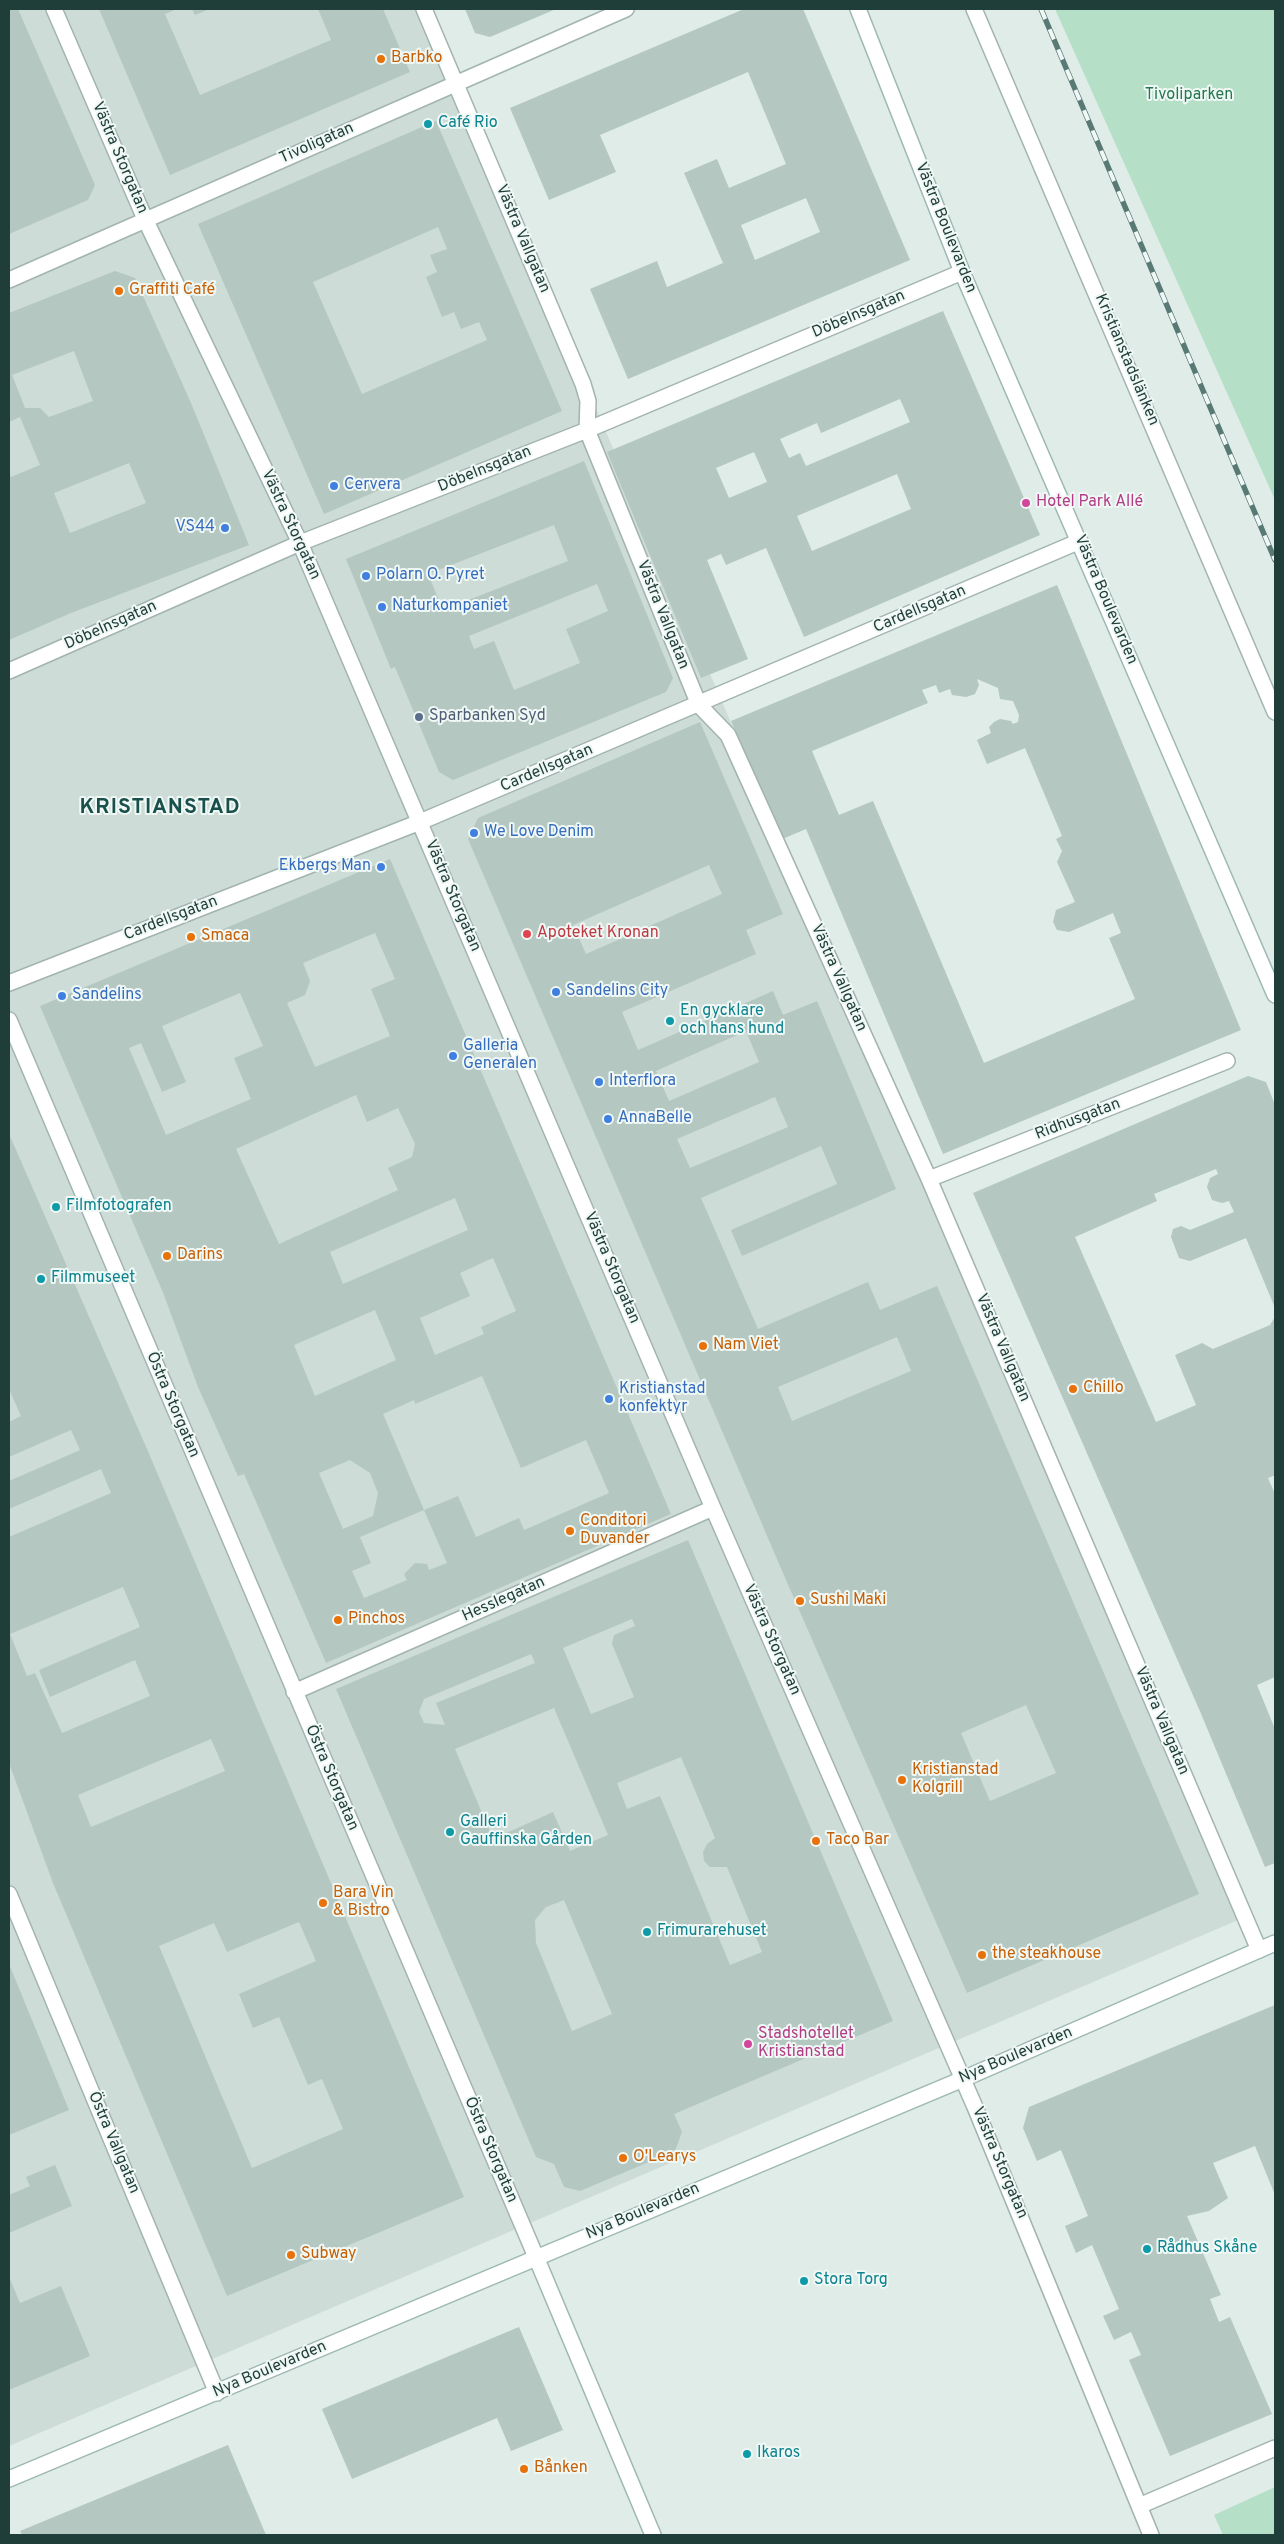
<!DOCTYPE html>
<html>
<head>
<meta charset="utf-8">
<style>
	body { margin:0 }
	#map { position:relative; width:1284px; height:2544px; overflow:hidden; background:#dfece8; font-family:Overpass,sans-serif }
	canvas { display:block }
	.frame { position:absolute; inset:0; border:10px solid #1f3d39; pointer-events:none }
</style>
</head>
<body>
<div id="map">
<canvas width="1284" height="2544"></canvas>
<div class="frame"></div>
</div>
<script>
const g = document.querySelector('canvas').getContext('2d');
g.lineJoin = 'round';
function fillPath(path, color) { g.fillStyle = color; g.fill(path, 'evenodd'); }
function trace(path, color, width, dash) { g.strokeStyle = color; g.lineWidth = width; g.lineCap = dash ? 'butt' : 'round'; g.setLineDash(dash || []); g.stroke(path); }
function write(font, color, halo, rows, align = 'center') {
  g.font = font + ' Overpass,sans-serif'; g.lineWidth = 4; g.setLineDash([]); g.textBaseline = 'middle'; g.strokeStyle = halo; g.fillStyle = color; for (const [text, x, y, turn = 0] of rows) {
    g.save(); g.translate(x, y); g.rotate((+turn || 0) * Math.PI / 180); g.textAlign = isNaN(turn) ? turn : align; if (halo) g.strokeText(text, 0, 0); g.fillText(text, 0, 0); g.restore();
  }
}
fillPath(new Path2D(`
	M9 9H424L1245 1917 9 2446Z`), '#cddcd7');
fillPath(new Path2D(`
	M1055 9H1275V500Z
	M1275 2487V2535H1223L1214 2515Z`), '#b6dfc7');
fillPath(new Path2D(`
	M9 9H18L95 185 88 200 9 234Z
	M99 9H177L165 14 200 95 331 40 318 9H383L410 72 170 175Z
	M192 9H210L195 15Z
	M465 9H556L490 37 475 33Z
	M744 9H803L910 260 628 379 590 289 657 261 667 287 723 263 684 173 717 159 729 188 786 164 748 72 600 135 616 172 549 200 510 108ZM806 198 820 232 755 260 741 225Z
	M436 121 562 411 324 514 198 224ZM438 227 447 249 430 255 437 272 426 277 442 317 454 312 461 329 479 322 487 340 362 394 313 282Z
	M115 271 135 278 191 403 249 545 71 613 9 640V471L11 477 40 465 20 417 9 422V313ZM74 351 93 401 49 417 40 408H25L12 375ZM129 463 146 503 70 533 54 493Z
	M943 311 1040 535 804 637 766 548 726 565 721 554 707 560 748 659 701 678 607 452ZM900 399 910 422 806 466 800 453 789 458 780 439 817 423 821 433ZM754 452 767 482 729 498 716 468ZM897 474 911 509 812 551 797 516Z
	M584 461 673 678 666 692 453 780 439 772 395 667 391 669 346 559ZM554 525 568 561 443 610 428 574ZM597 584 608 611 566 629 580 663 514 690 494 641 474 649 469 636Z
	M1057 585 1241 1030 943 1154 806 829 780 840 731 721ZM977 679 998 688 1000 699 1013 701 1019 715 1018 722 1013 724 1011 721 1000 719 994 722 989 727 991 733 977 740 987 764 1025 748 1062 836 1056 839 1062 851 1057 862 1075 902 1056 910 1053 922 1057 930 1069 932 1113 913 1121 933 1109 938 1135 999 984 1063 873 801 839 815 812 751 928 703 922 690 936 685 939 693 950 689 952 695 966 697 975 694 979 685Z
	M700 722 783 914 746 930 756 954 622 1012 638 1050 773 991 783 1015 817 1001 896 1189 742 1256 731 1230 837 1184 821 1146 701 1198 758 1329 868 1282 880 1310 937 1286 1199 1894 967 1993 786 1580 468 839 478 818ZM709 865 722 894 586 954 573 925ZM746 1031 759 1062 669 1101 656 1071ZM775 1097 788 1127 690 1168 677 1139ZM897 1337 911 1371 792 1421 778 1387ZM1026 1705 1056 1773 990 1801 961 1733Z
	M390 859 671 1514 326 1663 244 1474 238 1476 198 1387 164 1295 40 1006ZM375 933 395 979 371 989 390 1036 315 1067 287 1003 305 995 310 981 303 963ZM240 993 263 1046 234 1058 251 1099 166 1135 129 1048 141 1043 162 1092 186 1082 162 1026ZM356 1095 367 1122 398 1108 415 1144 412 1157 388 1168 398 1190 279 1244 236 1149ZM455 1198 468 1230 343 1284 330 1252ZM493 1258 516 1311 481 1327 484 1334 435 1355 420 1318 470 1296 460 1273ZM375 1310 396 1360 315 1396 294 1345ZM482 1376 521 1468 586 1440 609 1493 524 1530 519 1518 476 1537 458 1496 424 1510 447 1563 429 1570 427 1564 415 1563 404 1574 407 1580 364 1598 352 1571 371 1563 360 1537 424 1510 383 1414 414 1400 415 1404ZM350 1460 370 1473 378 1493 373 1516 343 1529 319 1473Z
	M1248 1076 1266 1082 1275 1105V1308L1246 1238 1190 1261 1179 1258 1171 1237 1173 1229 1181 1226 1190 1230 1234 1212 1229 1201 1222 1203 1212 1200 1207 1187 1210 1178 1218 1174 1216 1169 1154 1194 1157 1201 1075 1237 1156 1422 1196 1405 1175 1355 1202 1343 1213 1349 1270 1325 1275 1317V1475L1268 1478 1275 1494V1677L1257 1685 1275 1729V1863L1265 1867 1199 1709 973 1193Z
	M9 1134 147 1449 464 2197 227 2296 53 1883 9 1763V1537L111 1493 101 1469 9 1509V1481L80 1450 71 1430 9 1457V1422L21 1416 9 1389ZM123 1587 140 1627 39 1670 50 1697 135 1660 150 1696 62 1733 35 1673 27 1676 10 1634ZM211 1739 225 1771 91 1827 78 1795ZM299 1922 316 1961 239 1994 253 2028 279 2017 308 2085 322 2079 343 2129 252 2168 159 1946 214 1923 227 1952Z
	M688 1540 893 2021 674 2114 682 2132 675 2151 580 2191 564 2187 554 2164 536 2157 336 1689ZM632 1619 635 1626 614 1635 612 1644 634 1697 591 1714 563 1648ZM531 1654 535 1663 436 1703 445 1725 424 1723 419 1712 424 1699ZM554 1708 608 1835 570 1851 553 1812 493 1839 455 1749ZM681 1757 715 1838 707 1844 703 1852 704 1861 710 1867H727L762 1952 730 1965 660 1796 627 1809 617 1783ZM564 1900 612 2014 572 2031 536 1943 535 1920 546 1907Z
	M9 1964 69 2110 9 2135Z
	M1275 2005V2195L1255 2146 1213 2163 1228 2198 1209 2211 1187 2216 1221 2295 1210 2299 1219 2322 1230 2317 1272 2414 1170 2456 1129 2360 1141 2355 1131 2332 1114 2340 1103 2316 1119 2309 1092 2245 1076 2253 1065 2226 1088 2216 1061 2150 1037 2161 1023 2128 1029 2107Z
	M55 2165 72 2206 9 2233V2195L30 2186 26 2177Z
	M9 2277 20 2303 61 2286 90 2356 9 2390Z
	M519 2327 563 2430 511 2451 497 2418 352 2479 322 2409Z
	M228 2445 266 2535H22L20 2531Z`), '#b4c7c1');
const lane = new Path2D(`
	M974 9 1275 712`);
const street = new Path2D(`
	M54 9 145 219 300 543 713 1508 975 2107 1151 2535
	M424 9 583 384 588 401 587 430 699 705 728 735 929 1179 1259 1950
	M9 280 626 9
	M9 671 300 543 587 430 962 272
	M9 983 420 822 1080 541
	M9 1020 536 2257
	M929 1179 1227 1061
	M294 1692 713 1508
	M9 1894 217 2393
	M1139 2506 1275 2448`);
const secondary = new Path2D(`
	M858 9 962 272 1275 995
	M536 2257 653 2535
	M9 2479 963 2079 1275 1943`);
trace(lane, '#a2b4b0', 18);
trace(street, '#a2b4b0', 18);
trace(secondary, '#9db8b2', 18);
trace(lane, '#fff', 15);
trace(street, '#fff', 15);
trace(secondary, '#fff', 15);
const rail = new Path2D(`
	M1041 9 1275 560`);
trace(rail, '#597975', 5.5);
trace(rail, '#f0f8f5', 4, [11]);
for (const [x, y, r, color] of [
	[381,59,5,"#e8710a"],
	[428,124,5,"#0f9aa8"],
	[119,291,5,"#e8710a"],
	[334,486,5,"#3f7fe0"],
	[1026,503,5,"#d1479c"],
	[225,528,5,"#3f7fe0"],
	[366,576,5,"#3f7fe0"],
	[382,607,5,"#3f7fe0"],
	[419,717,5,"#5c6f8a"],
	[474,833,5,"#3f7fe0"],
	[381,867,5,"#3f7fe0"],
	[527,934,5,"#e0444e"],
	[191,937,5,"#e8710a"],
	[556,992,5,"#3f7fe0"],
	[62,996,5,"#3f7fe0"],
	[670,1021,5,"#0f9aa8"],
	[453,1056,5,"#3f7fe0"],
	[599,1082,5,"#3f7fe0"],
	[608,1119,5,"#3f7fe0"],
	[56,1207,5,"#0f9aa8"],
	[167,1256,5,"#e8710a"],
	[41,1279,5,"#0f9aa8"],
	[703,1346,5,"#e8710a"],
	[1073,1389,5,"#e8710a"],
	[609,1399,5,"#3f7fe0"],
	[570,1531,5,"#e8710a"],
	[800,1601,5,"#e8710a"],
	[338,1620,5,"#e8710a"],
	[902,1780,5,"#e8710a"],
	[450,1832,5,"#0f9aa8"],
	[816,1841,5,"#e8710a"],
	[323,1903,5,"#e8710a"],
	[647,1932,5,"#0f9aa8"],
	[982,1955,5,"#e8710a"],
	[748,2044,5,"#d1479c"],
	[623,2158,5,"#e8710a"],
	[1147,2249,5,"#0f9aa8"],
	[291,2255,5,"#e8710a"],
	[804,2281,5,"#0f9aa8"],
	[747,2454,5,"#0f9aa8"],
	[524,2469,5,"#e8710a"]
]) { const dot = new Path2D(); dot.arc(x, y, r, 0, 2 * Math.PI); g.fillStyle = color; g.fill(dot); trace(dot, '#f0f8f5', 2); }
write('16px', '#c56008', '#f0f8f5', [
	["Barbko",391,59],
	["Graffiti Café",129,291],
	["Smaca",201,937],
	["Darins",177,1256],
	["Nam Viet",713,1346],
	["Chillo",1083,1389],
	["Conditori",580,1522],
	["Duvander",580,1540],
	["Sushi Maki",810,1601],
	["Pinchos",348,1620],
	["Kristianstad",912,1771],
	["Kolgrill",912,1789],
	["Taco Bar",826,1841],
	["Bara Vin",333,1894],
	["& Bistro",333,1912],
	["the steakhouse",992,1955],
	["O'Learys",633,2158],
	["Subway",301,2255],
	["Bånken",534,2469]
], 'left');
write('16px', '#267751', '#f0f8f5', [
	["Tivoliparken",1189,96]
]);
write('16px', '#0d838f', '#f0f8f5', [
	["Café Rio",438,124],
	["En gycklare",680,1012],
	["och hans hund",680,1030],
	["Filmfotografen",66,1207],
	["Filmmuseet",51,1279],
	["Galleri",460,1823],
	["Gauffinska Gården",460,1841],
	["Frimurarehuset",657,1932],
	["Rådhus Skåne",1157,2249],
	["Stora Torg",814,2281],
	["Ikaros",757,2454]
], 'left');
write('16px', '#1f3d39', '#f0f8f5', [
	["Tivoligatan",317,144,-24],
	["Västra Storgatan",119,158,67],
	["Västra Boulevarden",945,228,68],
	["Västra Vallgatan",522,239,67],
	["Döbelnsgatan",859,315,-23],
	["Kristianstadslänken",1126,360,67],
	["Döbelnsgatan",485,470,-22],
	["Västra Storgatan",290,525,65],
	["Västra Boulevarden",1105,600,67],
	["Cardellsgatan",920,610,-23],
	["Västra Vallgatan",662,615,68],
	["Döbelnsgatan",111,626,-24],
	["Cardellsgatan",547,769,-23],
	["Västra Storgatan",452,896,67],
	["Cardellsgatan",171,919,-21],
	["Västra Vallgatan",838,978,66],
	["Ridhusgatan",1078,1120,-21],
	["Västra Storgatan",611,1268,67],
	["Västra Vallgatan",1002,1348,67],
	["Östra Storgatan",172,1405,67],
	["Hesslegatan",504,1600,-24],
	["Västra Storgatan",771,1640,66],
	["Västra Vallgatan",1161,1721,67],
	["Östra Storgatan",331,1778,67],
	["Nya Boulevarden",1016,2056,-23],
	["Östra Vallgatan",113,2143,67],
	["Östra Storgatan",490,2150,67],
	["Västra Storgatan",999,2163,67],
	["Nya Boulevarden",643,2212,-23],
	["Nya Boulevarden",270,2370,-23]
]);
write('16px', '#366cbe', '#f0f8f5', [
	["Cervera",344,486],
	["VS44",215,528,"right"],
	["Polarn O. Pyret",376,576],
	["Naturkompaniet",392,607],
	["We Love Denim",484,833],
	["Ekbergs Man",371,867,"right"],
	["Sandelins City",566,992],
	["Sandelins",72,996],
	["Galleria",463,1047],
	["Generalen",463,1065],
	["Interflora",609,1082],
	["AnnaBelle",618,1119],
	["Kristianstad",619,1390],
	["konfektyr",619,1408]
], 'left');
write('16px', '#b23c85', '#f0f8f5', [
	["Hotel Park Allé",1036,503],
	["Stadshotellet",758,2035],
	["Kristianstad",758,2053]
], 'left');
write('16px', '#4e5e75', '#f0f8f5', [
	["Sparbanken Syd",429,717]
], 'left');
write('16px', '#be3a42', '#f0f8f5', [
	["Apoteket Kronan",537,934]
], 'left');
g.letterSpacing = '1px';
write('bold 21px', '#1a504b', '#f0f8f5', [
	["KRISTIANSTAD",160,809]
]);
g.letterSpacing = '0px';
</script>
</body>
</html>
